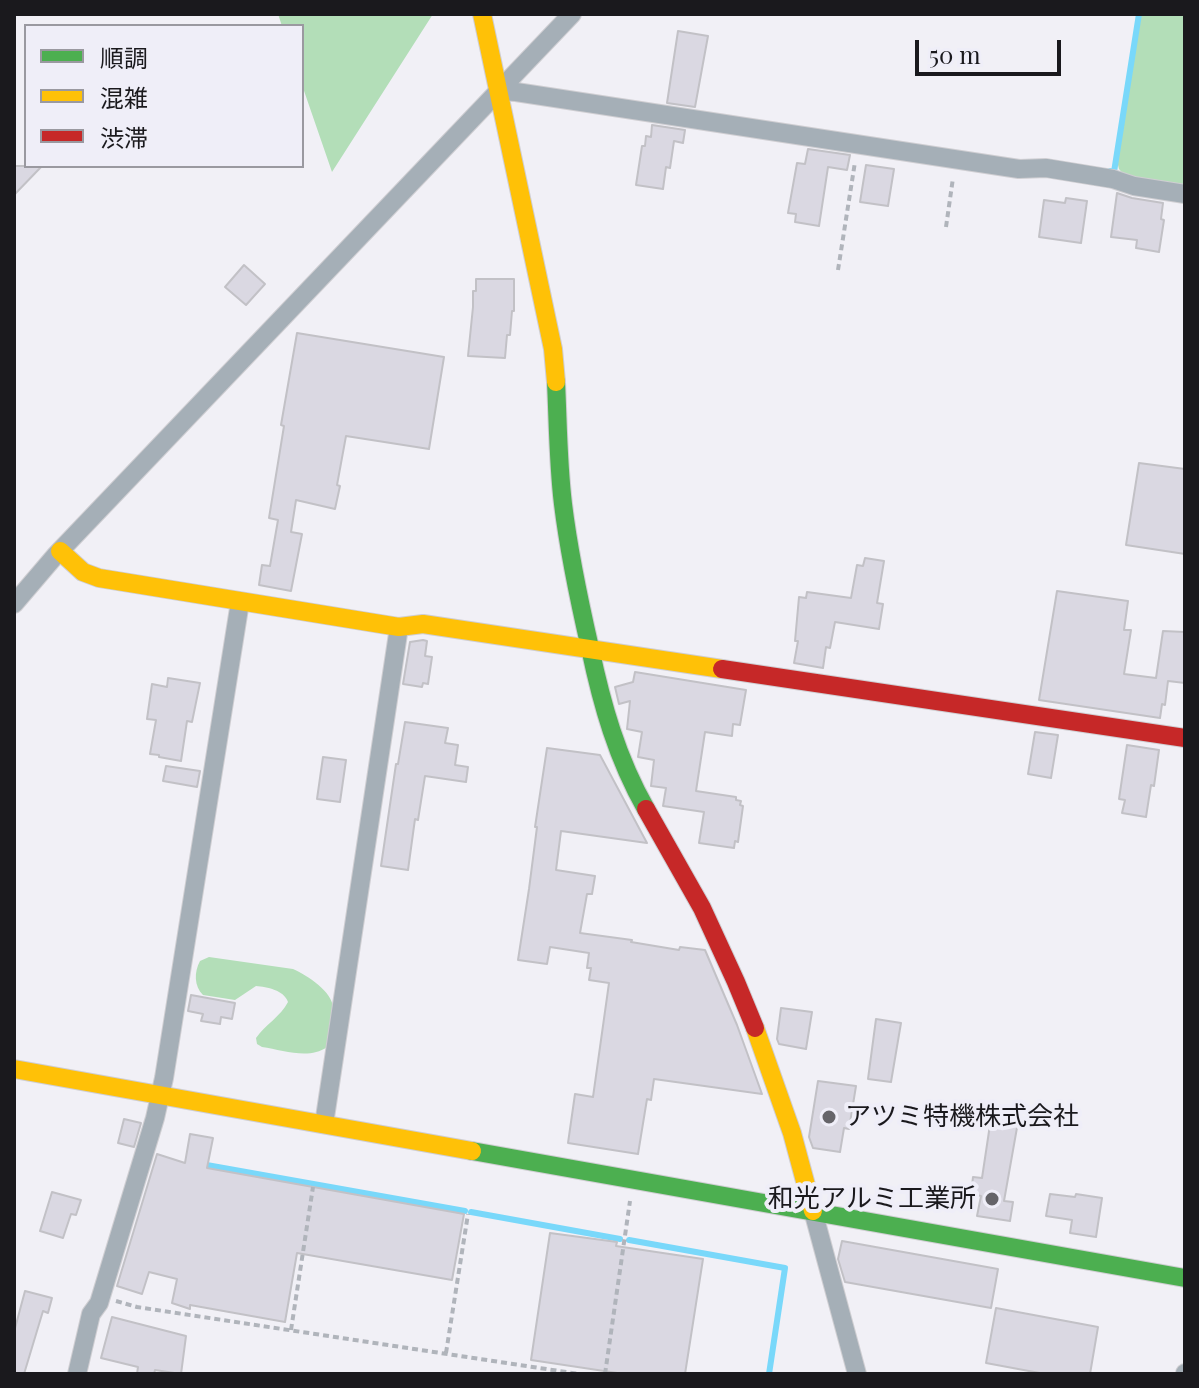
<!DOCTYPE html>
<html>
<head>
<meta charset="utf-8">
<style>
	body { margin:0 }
	#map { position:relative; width:1199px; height:1388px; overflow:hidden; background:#f1f0f6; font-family:"Playfair Display","Noto Sans JP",serif }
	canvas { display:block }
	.frame { position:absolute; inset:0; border:16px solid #1a191d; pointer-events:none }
	.legend { position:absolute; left:24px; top:24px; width:280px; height:144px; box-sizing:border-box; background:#efeef8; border:2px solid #9a99a0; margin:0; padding:10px 14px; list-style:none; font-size:24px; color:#1a191d }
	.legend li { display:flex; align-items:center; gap:16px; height:40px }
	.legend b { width:40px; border:2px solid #9a99a0 }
	.scale { position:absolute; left:915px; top:40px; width:146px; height:36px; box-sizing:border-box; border:4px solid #1a191d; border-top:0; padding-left:10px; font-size:24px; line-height:28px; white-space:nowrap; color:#1a191d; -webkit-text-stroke:6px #efeef8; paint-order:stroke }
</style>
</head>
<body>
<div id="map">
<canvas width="1199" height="1388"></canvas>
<div class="frame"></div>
<ul class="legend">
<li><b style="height:10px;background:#4caf50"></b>順調</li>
<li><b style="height:10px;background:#ffc107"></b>混雑</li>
<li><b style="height:10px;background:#c62828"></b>渋滞</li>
</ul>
<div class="scale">50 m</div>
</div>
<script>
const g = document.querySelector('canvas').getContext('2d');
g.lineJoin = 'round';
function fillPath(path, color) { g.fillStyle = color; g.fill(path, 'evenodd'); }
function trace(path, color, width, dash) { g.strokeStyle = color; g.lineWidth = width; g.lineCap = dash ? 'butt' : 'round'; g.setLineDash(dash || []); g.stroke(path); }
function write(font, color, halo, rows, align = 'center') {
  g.font = font + ' "Playfair Display","Noto Sans JP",serif'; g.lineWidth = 8; g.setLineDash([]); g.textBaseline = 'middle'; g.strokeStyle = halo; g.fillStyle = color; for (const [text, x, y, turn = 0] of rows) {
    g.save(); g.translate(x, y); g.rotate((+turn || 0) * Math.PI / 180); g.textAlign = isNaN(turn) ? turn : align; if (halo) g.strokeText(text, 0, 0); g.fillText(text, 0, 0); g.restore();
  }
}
fillPath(new Path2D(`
	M278 14H433L332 172 302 85V26H282Z
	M1140 14H1185V186L1124 175 1119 169 1117 161Z
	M209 957 293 969C307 975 333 992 333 1008 333 1021 329 1035 327 1047 309 1060 283 1050 262 1047L257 1044 256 1038C265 1025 281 1016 288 1002 284 990 267 987 256 986L235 1000 203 995C194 986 194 972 200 961Z`), '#b3deb8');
trace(new Path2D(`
	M1110 171 1114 172 1139 14
	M201 1164 465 1211
	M471 1212 620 1239
	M629 1240 785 1268 769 1374`), '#79d8fa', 6);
const building = new Path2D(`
	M678 31 708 36 695 107 667 103Z
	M652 125 685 130 683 143 674 141 670 168 666 167 663 189 636 185 642 146H645L646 136 651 137Z
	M808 149 850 155 847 170 828 167 819 226 795 222 796 214 788 213 797 163 805 164Z
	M866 165 894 169 888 206 860 202Z
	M14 166H42L14 195Z
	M1117 193 1132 198 1163 203 1161 219 1164 220 1159 252 1136 248 1137 240 1111 237Z
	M1066 198 1087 201 1081 243 1039 237 1044 200 1065 203Z
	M244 265 265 284 246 305 225 287Z
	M476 279H514V311H512L510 335H507L505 358 468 356 473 307V291H476Z
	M297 333 444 357 429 449 346 436 337 485 340 486 335 509 296 500 291 532 302 534 291 591 259 585 262 565 270 566 278 520 269 518 284 426 281 425Z
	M1139 463 1185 469V554L1126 545Z
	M865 558 884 561 877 603 883 604 879 629 835 622 830 648 826 647 823 668 794 663 798 641H795L799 597 806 598 807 592 851 598 857 565 863 566Z
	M1057 591 1128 601 1124 630H1131L1124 674 1156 678 1163 631 1185 632V683L1168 681 1165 705 1162 704 1160 718 1039 700Z
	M423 640 427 641 425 656 432 657 428 684 423 683 422 687 403 684 410 642Z
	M635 672 746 690 740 725 733 724 732 736 705 732 696 791 736 797V800L741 801 740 805 743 806 738 842 735 841 734 848 699 843 704 812 663 806 666 788 651 786 654 760 638 757 642 732 627 729 630 701 619 704 615 687 633 682Z
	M168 678 200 683 192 722 187 721 181 761 159 757V755L150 754 156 720 147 719 152 684 167 687Z
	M405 722 448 728 445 743 458 745 455 765 468 767 466 782 425 776 418 820 415 819 408 870 381 866 396 764H398Z
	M1035 732 1058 735 1051 778 1028 774Z
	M1127 745 1159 750 1154 786 1151 785 1146 817 1122 813 1125 800 1119 799Z
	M547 748 600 755 647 843 561 831 556 870 595 876 592 894H587L580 933 632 940 631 942 679 950 680 947 705 950 737 1025 762 1094 654 1079 651 1100 647 1099 638 1154 568 1143 575 1094 593 1097 609 983 589 980 591 968H587L589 953 550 947 547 964 518 960 529 889 537 827H535Z
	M323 757 346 760 340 802 317 799Z
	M166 766 200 771 197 787 163 781Z
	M191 995 235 1003 232 1019 221 1017 220 1024 201 1021 203 1014 188 1011Z
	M781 1008 812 1012 806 1049 779 1044 777 1039Z
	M876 1019 901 1023 891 1082 868 1079Z
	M818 1081 856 1086 849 1129 844 1128 840 1152 813 1148 809 1137Z
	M991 1118 1018 1122 1004 1201 1013 1202 1010 1221 977 1216 981 1196 971 1194 973 1177 982 1178Z
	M124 1119 141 1123 134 1147 118 1143Z
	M190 1134 213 1138 207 1168 464 1214 452 1280 297 1253 285 1322 190 1305V1309L172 1303 177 1279 149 1272 142 1294 117 1286 157 1154 185 1163Z
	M52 1192 81 1200 76 1215 71 1214 63 1238 40 1231Z
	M1050 1194 1075 1197 1076 1194 1102 1198 1096 1237 1070 1233 1072 1220 1046 1216Z
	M550 1233 617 1242 616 1246 703 1259 685 1374H624L531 1360Z
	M842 1241 998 1269 991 1308 845 1282 838 1259Z
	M25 1291 52 1298 48 1313 43 1311 24 1374H14V1332Z
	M996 1308 1098 1327 1090 1374H1045L986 1363Z
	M112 1317 186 1336 181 1374 155 1370 154 1374H137L138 1367 101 1358Z`);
fillPath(building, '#dad8e2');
trace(building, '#c2c1c6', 2);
const street = new Path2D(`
	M498 91 516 92 1019 169 1046 168 1113 179 1134 186 1185 194
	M14 604 55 556 572 14
	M324 1124 399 627
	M813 1211 857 1374
	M77 1374 91 1314 99 1303 155 1118 164 1078 240 602
	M1185 1374V1373`);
const fast = new Path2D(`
	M556 382C558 423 558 463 563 504 569 553 579 600 590 648 602 705 617 758 646 809
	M472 1151 1185 1278`);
const slow = new Path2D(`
	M482 14 553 349 556 382
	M60 551 83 572 99 578 399 627 423 624 722 669
	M755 1028 792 1133 813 1211
	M14 1069 472 1151`);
const jam = new Path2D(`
	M722 669 1185 738
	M646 809 702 908 736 982 755 1028`);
trace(street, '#cfced2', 20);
trace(fast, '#cfced2', 20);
trace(slow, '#cfced2', 20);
trace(jam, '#cfced2', 20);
trace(new Path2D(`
	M946 227 953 178
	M838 270 855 162
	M116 1301 137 1307 579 1374
	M291 1330 313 1187
	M446 1353 468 1214
	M605 1374 630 1201`), '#b0b4bb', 4, [6, 4]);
trace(street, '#a5afb7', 18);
trace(fast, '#4caf50', 18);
trace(slow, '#ffc107', 18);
trace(jam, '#c62828', 18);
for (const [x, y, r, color] of [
	[829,1117,8,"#656469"],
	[992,1199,8,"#656469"]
]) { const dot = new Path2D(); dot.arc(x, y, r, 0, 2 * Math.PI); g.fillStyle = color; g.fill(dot); trace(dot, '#efeef8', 3); }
write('26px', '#1a191d', '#efeef8', [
	["アツミ特機株式会社",845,1117],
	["和光アルミ工業所",976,1199,"right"]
], 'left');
</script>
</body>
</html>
